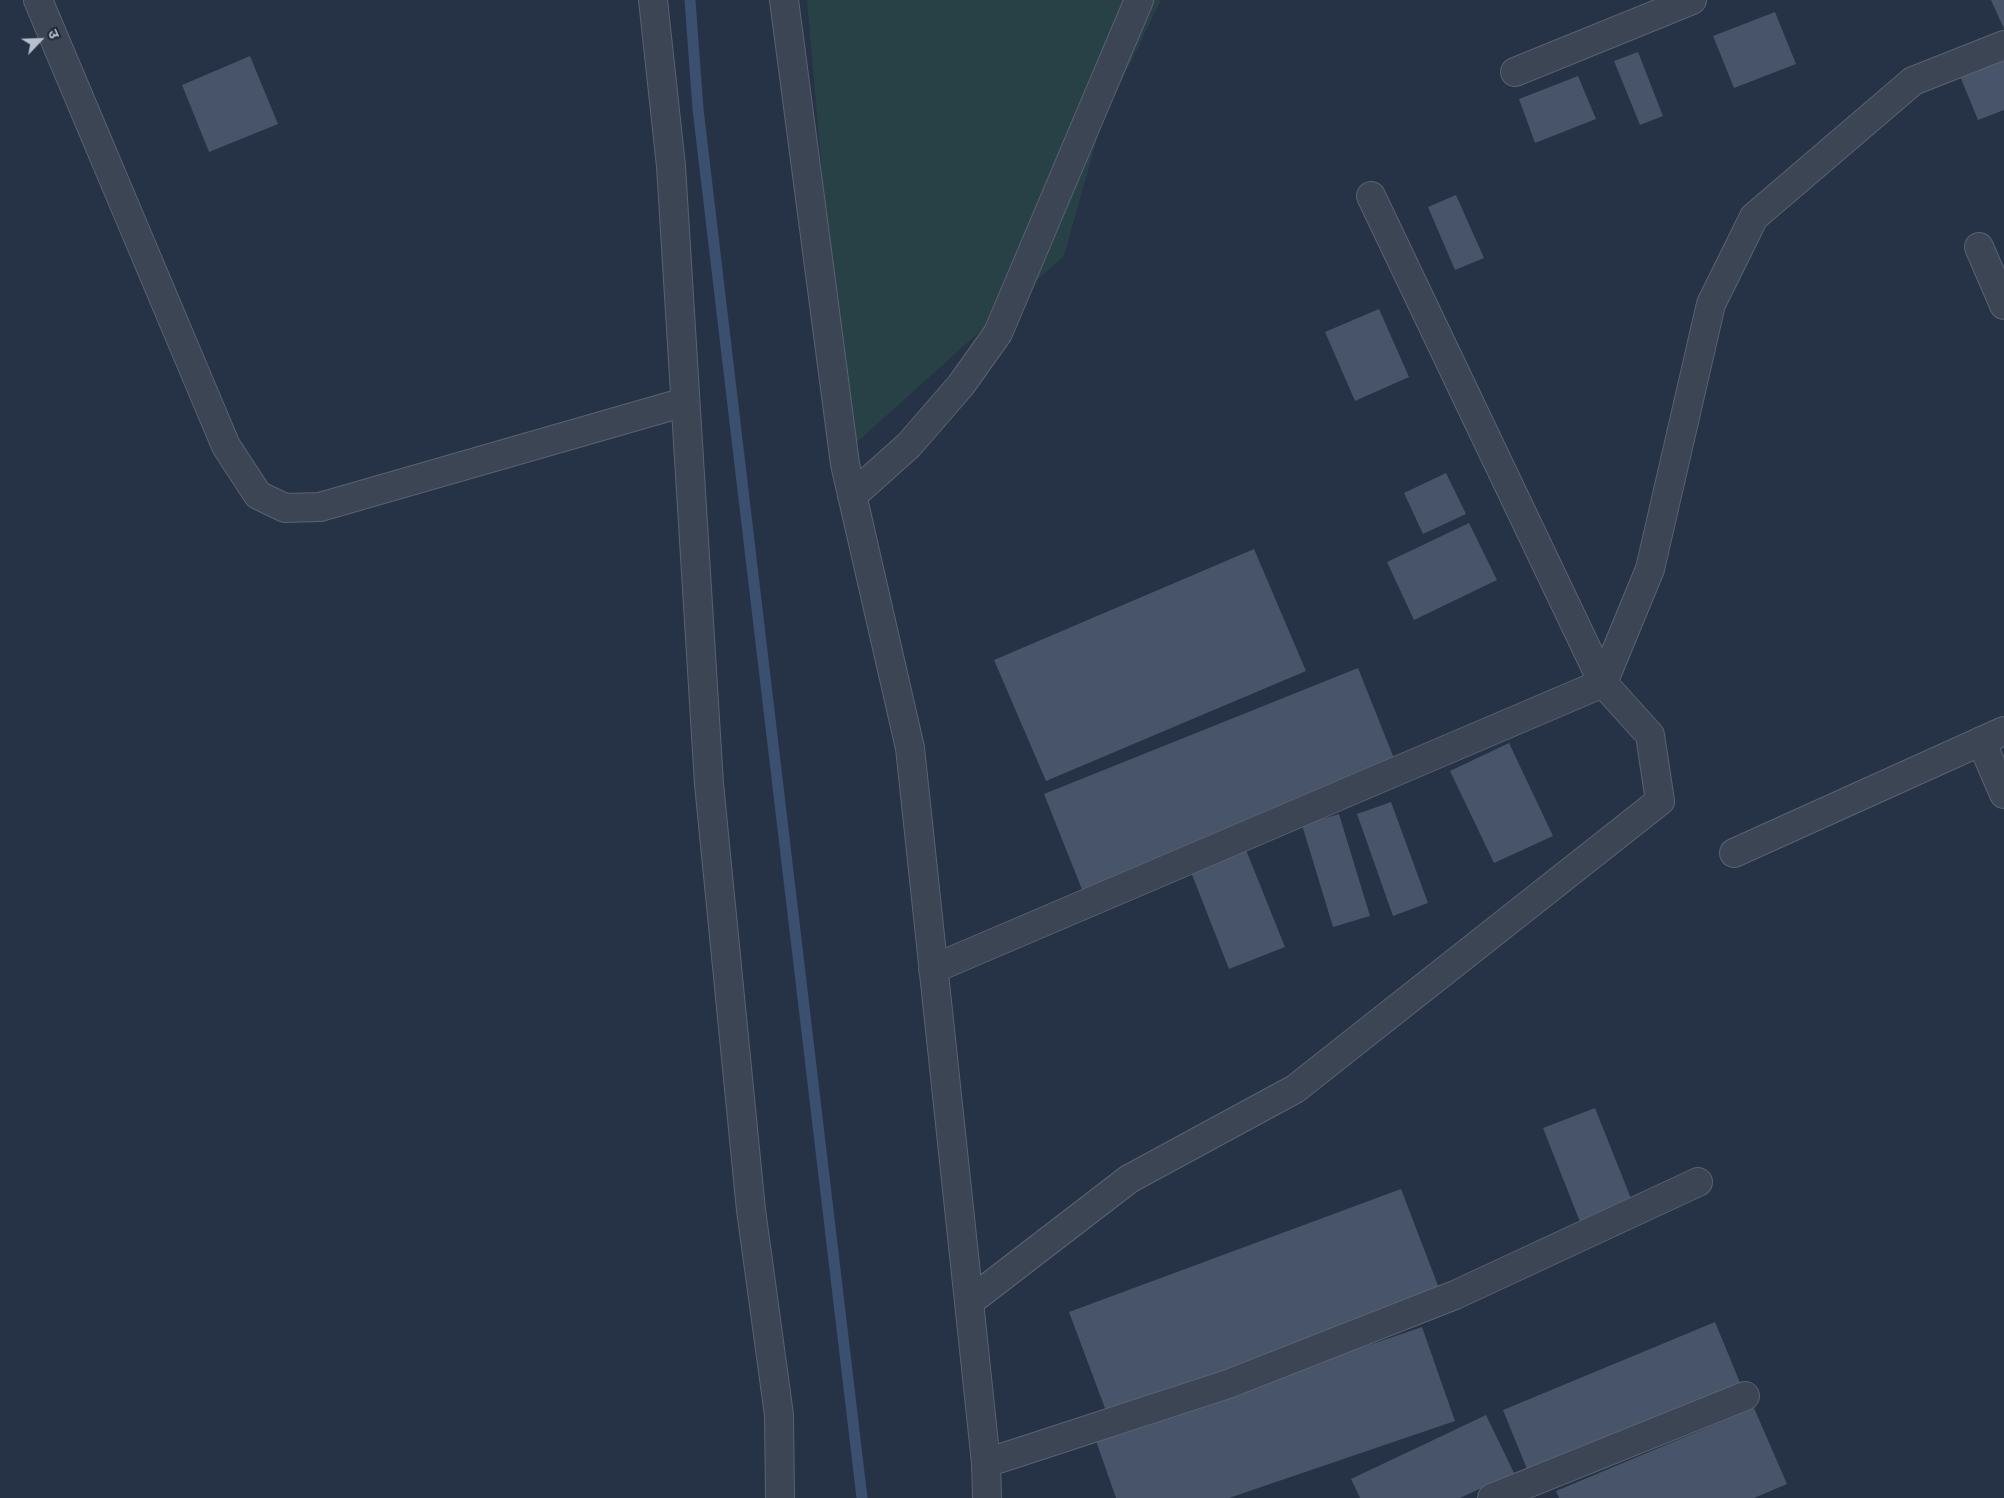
<!DOCTYPE html>
<html>
<head>
<meta charset="utf-8">
<style>
	body { margin:0 }
	#map { position:relative; width:2004px; height:1498px; overflow:hidden; background:#263245; font-family:"Exo 2","Noto Sans Devanagari",sans-serif }
	canvas { display:block }
	.north { position:absolute; left:15px; top:15px; width:50px; height:50px; -webkit-text-stroke:4px #1f293a; paint-order:stroke; rotate:66deg; font-size:14px; font-weight:700; line-height:20px; text-align:center; color:#b8c0ce }
	.north::after { content:''; display:block; margin:auto; width:18px; height:22px; background:#b8c0ce; clip-path:polygon(50% 0,100% 100%,50% 72%,0 100%) }
</style>
</head>
<body>
<div id="map">
<canvas width="2004" height="1498"></canvas>
<div class="north">उ</div>
</div>
<script>
const g = document.querySelector('canvas').getContext('2d');
g.lineJoin = 'round';
function fillPath(path, color) { g.fillStyle = color; g.fill(path, 'evenodd'); }
function trace(path, color, width, dash) { g.strokeStyle = color; g.lineWidth = width; g.lineCap = dash ? 'butt' : 'round'; g.setLineDash(dash || []); g.stroke(path); }
fillPath(new Path2D(`
	M807 0H1161L1102 121 1064 256 846 452Z`), '#284146');
trace(new Path2D(`
	M690 0 698 109 862 1498`), '#3b4f6e', 11);
fillPath(new Path2D(`
	M1991 0H2004V29Z
	M1775 12 1796 64 1734 88 1713 36Z
	M2004 50V110L1978 120 1957 69Z
	M1638 52 1663 116 1640 125 1614 61Z
	M250 56 278 124 209 152 182 85Z
	M1578 76 1596 119 1535 143 1519 99Z
	M1456 195 1484 258 1455 270 1428 207Z
	M1379 309 1409 377 1355 401 1325 332Z
	M1446 473 1466 514 1423 534 1404 493Z
	M1469 523 1497 580 1414 620 1387 562Z
	M1254 549 1306 671 1046 781 994 660Z
	M1358 668 1397 766 1083 892 1044 794Z
	M1509 743 1553 836 1494 863 1450 771Z
	M1391 802 1428 903 1393 916 1357 814Z
	M1339 814 1370 916 1333 927 1302 825Z
	M1244 845 1285 947 1229 969 1189 867Z
	M1595 1108 1634 1206 1582 1227 1543 1128Z
	M1401 1189 1442 1296 1109 1419 1069 1312Z
	M1715 1322 1741 1385 1529 1474 1503 1410Z
	M1422 1327 1455 1421 1229 1498H1116L1095 1438Z
	M1754 1408 1787 1484 1754 1498H1559L1556 1491Z
	M1486 1415 1514 1473 1460 1498H1360L1351 1479Z`), '#485469');
const minor = new Path2D(`
	M38 0 226 446 258 495 285 508 320 507 685 402
	M653 0 671 166 709 784 751 1210 779 1415 780 1498
	M784 0 845 464 910 748 969 1302 986 1463 987 1498
	M1515 72 1692 0
	M1979 247 2004 305
	M852 496 909 445 961 385 998 333 1139 0
	M1981 741 2004 794
	M1734 853 2004 731
	M933 969 1603 683 1650 569 1711 304 1754 217 1913 81 2004 45
	M969 1302 1129 1179 1295 1089 1660 801 1650 735 1603 683 1371 196
	M986 1463 1228 1384 1455 1295 1698 1182
	M1492 1498 1745 1396`);
trace(minor, '#596272', 30);
trace(minor, '#3b4554', 28);
</script>
</body>
</html>
